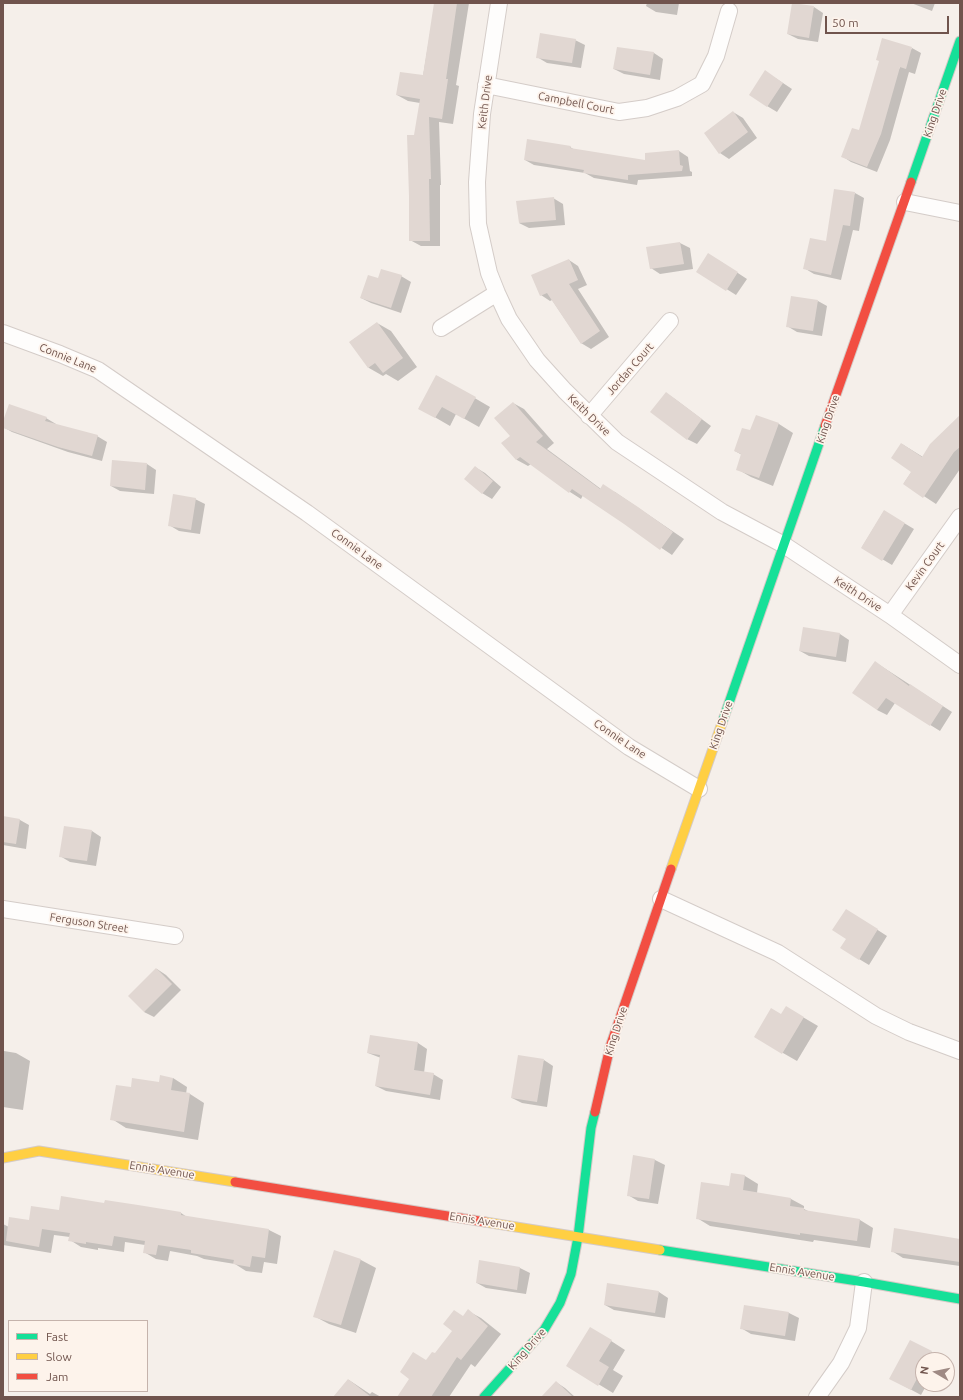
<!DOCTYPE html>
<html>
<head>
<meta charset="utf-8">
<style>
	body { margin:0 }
	#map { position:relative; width:963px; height:1400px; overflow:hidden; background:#f5efea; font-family:Ubuntu,sans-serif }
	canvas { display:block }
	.frame { position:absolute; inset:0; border:4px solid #70544d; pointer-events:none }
	.legend { position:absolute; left:8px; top:1320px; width:140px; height:72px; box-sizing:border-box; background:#fdf3eb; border:1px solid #c5b3ac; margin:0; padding:5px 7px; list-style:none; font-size:12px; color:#70544d }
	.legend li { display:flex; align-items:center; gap:8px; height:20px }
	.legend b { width:20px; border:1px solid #c5b3ac }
	.north { position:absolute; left:915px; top:1352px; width:40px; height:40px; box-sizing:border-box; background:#fdf3eb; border:1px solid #c5b3ac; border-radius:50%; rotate:279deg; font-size:11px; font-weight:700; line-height:16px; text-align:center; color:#70544d }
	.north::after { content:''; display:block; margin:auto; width:14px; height:18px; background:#9f8a84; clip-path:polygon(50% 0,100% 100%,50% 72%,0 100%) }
	.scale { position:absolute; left:825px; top:16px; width:124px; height:18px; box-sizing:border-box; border:2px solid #70544d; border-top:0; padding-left:5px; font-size:12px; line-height:14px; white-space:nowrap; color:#70544d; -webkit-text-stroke:3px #fdf3eb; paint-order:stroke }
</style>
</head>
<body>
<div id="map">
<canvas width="963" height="1400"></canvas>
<div class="frame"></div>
<ul class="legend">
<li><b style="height:5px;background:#16e098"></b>Fast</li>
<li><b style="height:5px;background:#ffcf43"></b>Slow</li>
<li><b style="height:5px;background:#f24e42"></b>Jam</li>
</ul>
<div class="north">N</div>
<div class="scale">50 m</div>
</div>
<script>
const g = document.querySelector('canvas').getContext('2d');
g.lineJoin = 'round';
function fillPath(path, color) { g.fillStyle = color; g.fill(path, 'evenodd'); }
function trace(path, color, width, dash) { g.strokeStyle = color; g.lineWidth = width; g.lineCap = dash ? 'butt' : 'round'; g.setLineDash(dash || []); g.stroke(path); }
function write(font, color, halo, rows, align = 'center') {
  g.font = font + ' Ubuntu,sans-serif'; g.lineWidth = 3.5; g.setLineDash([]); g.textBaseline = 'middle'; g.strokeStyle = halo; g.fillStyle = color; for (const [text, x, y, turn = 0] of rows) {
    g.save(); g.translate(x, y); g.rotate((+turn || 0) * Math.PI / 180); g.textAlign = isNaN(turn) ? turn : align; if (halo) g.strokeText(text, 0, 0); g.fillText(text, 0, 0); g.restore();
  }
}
fillPath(new Path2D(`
	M435 3H469L456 85 459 86 453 124 439 122 441 185H440V246H421L410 240 415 136 420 103 408 101 397 95 423 76Z
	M647 3H679L677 15 656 12 646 6Z
	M911 3H935L932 11Z
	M814 7 823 13 818 42 798 39 788 34Z
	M575 40 585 45 581 68 547 63 537 57Z
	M912 48 921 53 915 74 909 72 890 140 877 172 851 162 842 156 860 132Z
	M654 53 663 59 660 80 624 74 614 69Z
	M774 77 792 89 777 112 767 106Z
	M733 112 743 118 757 138 729 159 720 153Z
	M570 147 575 150 647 161 679 151 688 157 690 171 692 172V176L638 180 637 185 594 178 585 173 534 165 525 160Z
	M855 193 864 198 859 231 853 230 841 280 814 274 804 268 827 243Z
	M553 198 563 204 565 225 529 228 519 223Z
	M680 243 690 248 693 269 660 274 651 268Z
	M569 260 578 266 587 285 578 289 609 337 591 349 581 343 552 300 550 301 541 295Z
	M718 260 747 279 736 295 698 271Z
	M401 276 411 282 401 313 371 303 361 298 378 280Z
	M818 301 827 306 822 336 797 332 787 326Z
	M377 323 391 331 417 367 398 381 386 374 383 376 369 368 350 342Z
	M437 376 490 407 479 427 456 414 450 426 419 408Z
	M666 393 675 399 711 426 697 444 687 439Z
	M513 403 524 409 554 443 547 449 601 489 615 492 684 539 672 555 583 495 581 499 570 492 531 464 528 466 517 460 503 443 511 436Z
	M757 416 779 424 793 433 773 486 751 477 737 469 742 455 735 451 751 432Z
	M960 416V469L936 504 904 483 912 471 902 444 923 457Z
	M46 418 56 424 55 425 97 436 107 442 102 461 68 452 12 432 3 427V424Z
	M147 464 156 470 154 494 120 491 111 486Z
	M475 467 485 473 501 487 492 499 482 493Z
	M195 499 205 504 200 534 179 531 169 525Z
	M884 511 914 529 892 565 862 547Z
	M840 634 849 640 846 662 809 656 800 651Z
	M875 662 952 712 940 731 895 703 887 715 877 710Z
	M3 817 20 820 29 825 26 849 3 845Z
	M92 831 101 837 96 866 70 862 60 856Z
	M856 916 887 936 869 965 859 959Z
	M157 969 166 975 181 990 154 1017 144 1012Z
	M781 1015 801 1016 818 1026 797 1061 755 1037Z
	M418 1043 427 1049 424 1073 433 1074 443 1080 440 1100 386 1091 376 1086 381 1058 368 1053Z
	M4 1051 16 1053 30 1061 23 1110 3 1107Z
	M544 1060 553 1066 547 1107 522 1103 512 1098Z
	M173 1078 187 1087 186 1094H190L204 1103 198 1140 126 1128 112 1119 131 1088 159 1083Z
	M634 1157 655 1160 665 1165 658 1204 638 1201 628 1195Z
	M732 1174 745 1176 758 1184 757 1193 791 1199 804 1206V1209L810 1212 860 1220 873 1228 870 1248 814 1240 813 1242 710 1226 697 1218 730 1187Z
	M106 1201 181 1213 187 1217 269 1230 281 1236 277 1264 264 1262 262 1273 246 1271 235 1264 204 1259 197 1256 170 1251 168 1261 156 1259 144 1252 145 1245 125 1242 124 1252 98 1248V1250L81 1247 70 1240V1237L54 1235 51 1253 3 1245V1224L9 1227 60 1211 105 1204Z
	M960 1240V1266L903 1258 892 1251Z
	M334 1252 361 1260 376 1268 356 1333 329 1324 314 1316Z
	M480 1261 520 1268 530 1273 526 1294 486 1288 477 1283Z
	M659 1292 668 1298 665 1318 614 1310 605 1305Z
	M745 1306 789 1313 799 1318 795 1341 751 1334 741 1328Z
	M468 1311 481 1318 501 1334 475 1367 471 1364 449 1397H398L427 1361 435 1355Z
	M605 1337 625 1350 613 1370 623 1376 613 1393 567 1365Z
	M931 1352 940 1357 939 1360H923V1384H927L921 1395 891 1379Z
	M349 1380 370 1394 372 1392 381 1397H335Z
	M556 1382 565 1388 575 1397H542Z`), '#0003');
fillPath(new Path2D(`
	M434 3H457L446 79H448L442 119 429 117 431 179H429L430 241H409V196L407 135H414L420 99 396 95 400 72 423 75Z
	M792 3 814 6 809 38 787 34Z
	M540 33 576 39 572 63 536 58Z
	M882 38 912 47 906 69 900 67 881 134 867 167 841 157 852 128 859 130 879 61 876 60Z
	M617 47 654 52 650 75 613 69Z
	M765 70 783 83 767 107 749 95Z
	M733 111 748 132 719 154 704 133Z
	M527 139 571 146 570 148 645 160V153L679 150 680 165 683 166 682 171 628 175V180L583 173 584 170 524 160Z
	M834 189 855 192 850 226 843 225 831 275 803 269 810 238 826 241Z
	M554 197 556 220 519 223 516 201Z
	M680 242 684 264 650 269 646 247Z
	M708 253 738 272 726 291 696 272Z
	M569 259 578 280 569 284 600 331 581 344 547 293 540 296 531 275Z
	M381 269 402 275 391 308 360 298 368 275 378 278Z
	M791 296 818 300 813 331 786 327Z
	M377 322 403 358 383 373 375 363 368 368 349 342Z
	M436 375 476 397 464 419 442 407 435 418 418 409Z
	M666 392 702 419 687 440 650 412Z
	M513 402 543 436 536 442 600 489 603 484 638 507 673 532 660 550 624 524 572 489 569 493 520 457 516 460 501 443 510 436 494 418Z
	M9 404 47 417 45 421 98 435 92 456 58 447 3 428V421Z
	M756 415 779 423 759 478 736 470 741 454 734 451 742 428 750 430Z
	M960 415V447L954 452 923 498 903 484 911 472 891 458 901 443 922 457 930 444Z
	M112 460 147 463 145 490 110 486Z
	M475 466 493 481 482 494 464 479Z
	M173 494 196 498 191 530 168 526Z
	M884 510 905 523 882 561 861 548Z
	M803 627 840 633 836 657 799 651Z
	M875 661 909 686 910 684 943 706 930 726 886 698 877 710 852 693Z
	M3 816 20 819 16 844 3 842Z
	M64 826 92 830 87 861 59 857Z
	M846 909 878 929 859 960 840 948 846 939 832 930Z
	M156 968 172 984 144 1012 128 996Z
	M786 1006 804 1017 782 1054 754 1037 771 1008 781 1014Z
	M370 1035 418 1042 414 1070 434 1073 430 1095 375 1086 380 1055 367 1053Z
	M518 1055 544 1059 537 1102 511 1098Z
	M160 1075 173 1078 171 1090 190 1093 184 1132 110 1120 116 1085 131 1087 132 1078 159 1082Z
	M633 1155 655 1159 649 1199 627 1196Z
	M731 1173 745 1175 743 1190 791 1198 790 1206 804 1208V1210L860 1219 857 1241 800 1233V1235L696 1219 701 1182 729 1186Z
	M61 1196 104 1203 105 1200 138 1205 181 1212V1215L269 1229 265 1258 252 1256 250 1267 233 1264 234 1260 191 1253V1250L158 1245 156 1255 143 1253 145 1241 114 1236 112 1246 86 1242V1244L68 1241 70 1233 42 1229 39 1247 6 1241 9 1217 29 1220 31 1206 59 1210Z
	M894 1228 960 1239V1262L891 1252Z
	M334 1250 361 1259 341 1325 313 1317Z
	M479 1260 520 1267 517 1290 476 1283Z
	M607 1283 659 1291 655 1313 604 1305Z
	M744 1305 789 1312 785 1336 740 1329Z
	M468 1309 488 1326 461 1360 457 1357 431 1397H397L409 1379 400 1372 413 1352 426 1360 432 1352 435 1353 452 1331 443 1324 454 1310 463 1316Z
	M590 1327 612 1340 599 1361 609 1367 598 1386 566 1366Z
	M910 1340 932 1351 927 1360H923V1367L911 1390 889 1379Z
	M348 1379 371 1397H333Z
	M556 1381 573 1397H541Z`), '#e1d7d2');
const street = new Path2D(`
	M499 3 482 114 477 182 478 224 489 273 497 293 509 319 537 360 565 391 617 442 722 512 784 545 890 615 960 665
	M486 85 619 112 647 108 677 98 702 84 716 56 729 11
	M905 202 960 213
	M441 328 497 293
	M3 333 60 354 98 370 307 513 629 747 699 789
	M589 416 670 321
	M890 615 960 517
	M661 899 778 953 876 1016 909 1032 960 1051
	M3 909 175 936
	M817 1397 841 1363 858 1328 864 1282`);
const fast = new Path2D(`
	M911 182 960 41
	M722 723 825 426
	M660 1250 864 1282 960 1299
	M484 1397 544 1330 560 1303 571 1274 578 1237 591 1128 595 1112`);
const slow = new Path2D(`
	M671 869 722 723
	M3 1158 39 1151 235 1182
	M485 1222 660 1250`);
const jam = new Path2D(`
	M825 426 911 182
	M595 1112 610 1047 671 869
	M235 1182 485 1222`);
trace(street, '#d4ccc8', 18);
trace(fast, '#d4cac6', 11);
trace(slow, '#d4cac6', 11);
trace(jam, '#d4cac6', 11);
trace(street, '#fefdfc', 16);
trace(fast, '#16e098', 9);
trace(slow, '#ffcf43', 9);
trace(jam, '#f24e42', 9);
write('11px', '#70544d', '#fdf3eb', [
	["Keith Drive",485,102,-83],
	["Campbell Court",576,103,11],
	["King Drive",935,113,-71],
	["Connie Lane",68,358,22],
	["Jordan Court",630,369,-49],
	["Keith Drive",589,415,44],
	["King Drive",828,419,-71],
	["Connie Lane",357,549,36],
	["Kevin Court",925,566,-54],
	["Keith Drive",858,594,33],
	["King Drive",721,725,-71],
	["Connie Lane",620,739,34],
	["Ferguson Street",89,923,9],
	["King Drive",616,1031,-72],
	["Ennis Avenue",162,1170,9],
	["Ennis Avenue",482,1221,9],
	["Ennis Avenue",802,1272,9],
	["King Drive",527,1349,-49]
]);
</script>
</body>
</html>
